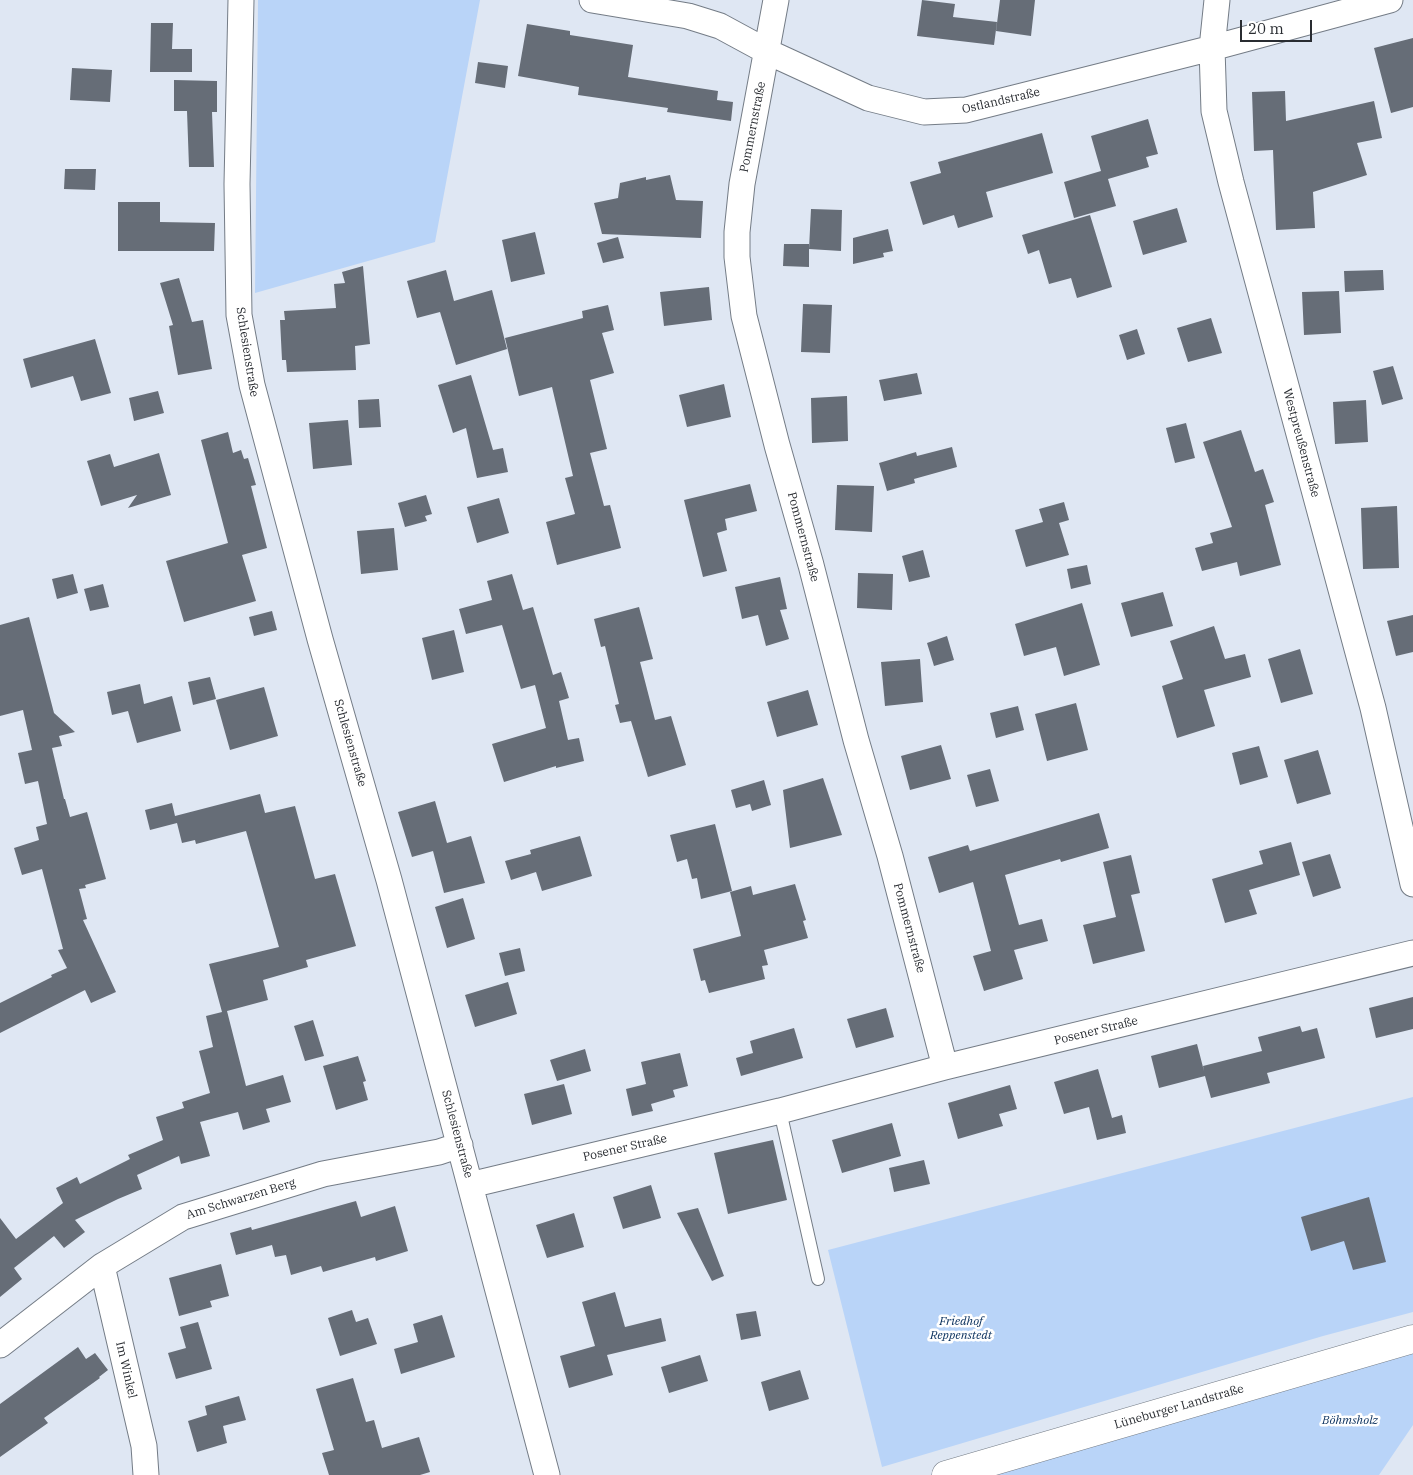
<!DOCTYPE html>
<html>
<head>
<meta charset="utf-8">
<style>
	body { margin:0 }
	#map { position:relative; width:1413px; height:1475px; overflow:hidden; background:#dfe7f3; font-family:"IBM Plex Serif",serif }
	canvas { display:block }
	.scale { position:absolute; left:1240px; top:20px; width:72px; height:22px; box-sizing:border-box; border:2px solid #292c31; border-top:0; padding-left:6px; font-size:15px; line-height:18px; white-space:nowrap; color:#292c31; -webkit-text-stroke:4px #fff; paint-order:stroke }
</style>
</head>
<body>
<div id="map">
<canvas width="1413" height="1475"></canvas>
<div class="scale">20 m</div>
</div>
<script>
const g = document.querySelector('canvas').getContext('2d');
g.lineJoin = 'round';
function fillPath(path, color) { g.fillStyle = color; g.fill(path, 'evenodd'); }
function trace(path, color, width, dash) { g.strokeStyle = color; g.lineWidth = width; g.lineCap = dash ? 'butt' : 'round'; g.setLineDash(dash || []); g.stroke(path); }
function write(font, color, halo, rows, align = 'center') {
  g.font = font + ' "IBM Plex Serif",serif'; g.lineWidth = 5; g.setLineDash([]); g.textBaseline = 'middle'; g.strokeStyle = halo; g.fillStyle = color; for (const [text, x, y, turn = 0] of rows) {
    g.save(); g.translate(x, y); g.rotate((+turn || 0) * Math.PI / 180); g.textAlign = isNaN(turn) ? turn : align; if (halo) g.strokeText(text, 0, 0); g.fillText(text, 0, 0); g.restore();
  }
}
fillPath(new Path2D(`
	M258 0H480L435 242 255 293Z
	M1413 1097V1312L1323 1336 882 1467 828 1250Z
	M1413 1347V1425L1379 1475H986Z`), '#b9d4f8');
fillPath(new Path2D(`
	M922 0 955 4 953 17 997 22 994 45 917 36Z
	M1000 0H1035L1031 36 996 31Z
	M151 23H173L172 49H192V72H150Z
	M527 24 570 31V35L633 45 628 77 718 91 717 100 733 102 731 121 667 112 668 108 578 95 579 87 518 76Z
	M1413 38V107L1391 113 1374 48Z
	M478 62 508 66 505 88 475 83Z
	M72 68 112 70 110 102 70 100Z
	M174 80 217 81V112H212L214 167H189L187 111H174Z
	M1285 91 1286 121 1374 101 1382 138 1357 143 1367 175 1313 192 1315 228 1276 230 1273 150 1254 151 1252 92Z
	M1148 119 1158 154 1146 157 1149 167 1108 179 1116 206 1074 218 1064 182 1101 171 1091 136Z
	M1042 133 1053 173 986 192 993 217 958 228 954 215 923 225 910 182 941 173 938 162Z
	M65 169H96L95 190 64 189Z
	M670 175 676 200 703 201 701 238 602 234 594 203 618 198 620 183 646 177V180Z
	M118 202H160V222L215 223 214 251H118Z
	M1177 208 1187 242 1143 255 1133 221Z
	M811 209 842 210 841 251 809 249Z
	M1090 215 1112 287 1077 298 1071 278 1049 284 1039 250 1028 254 1022 235Z
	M888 229 893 251 883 253 884 257 853 264V238Z
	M535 232 545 274 511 282 502 240Z
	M618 237 624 258 603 263 597 243Z
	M784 244H809V267L783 266Z
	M363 266 370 344 355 346 356 370 287 372 286 360H282L280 320H285L284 311 336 308 334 284 345 283 342 272Z
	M446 270 454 301 492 290 507 349 456 365 440 312 417 318 407 281Z
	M1383 270 1384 290 1345 292 1344 271Z
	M179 278 192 322 203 320 212 369 178 375 169 326 173 325 160 283Z
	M709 287 712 320 664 326 660 292Z
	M1339 291 1341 333 1304 335 1302 292Z
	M803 304 832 305 830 353 801 352Z
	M608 305 614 330 602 333 614 373 590 380 607 449 590 453 604 506 610 505 621 548 557 565 546 522 575 514 565 478 573 476 552 387 519 396 505 338 583 318 582 311Z
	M1211 318 1222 353 1188 362 1177 328Z
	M1137 329 1145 354 1127 360 1119 335Z
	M95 339 111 393 81 401 73 376 31 388 23 359Z
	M1393 366 1403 399 1382 405 1373 371Z
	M917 373 922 394 884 401 879 380Z
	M471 375 493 450 503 448 508 472 477 478 466 428 453 433 438 385Z
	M724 384 731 417 687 427 679 395Z
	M158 391 164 413 134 421 129 398Z
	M847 396 848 441 812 443 811 398Z
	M379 399 381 427 359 428 358 400Z
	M1366 400 1368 442 1335 444 1333 402Z
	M348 420 352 465 313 469 309 423Z
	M1186 423 1195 458 1175 463 1166 428Z
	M1241 430 1255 472 1263 469 1274 502 1265 505 1281 565 1240 576 1237 562 1202 571 1195 548 1213 543 1210 533 1232 527 1203 442Z
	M228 432 233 453 241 450 244 459 248 458 256 485 251 486 267 548 242 555 256 601 184 622 166 561 228 543 201 440Z
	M952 447 957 467 914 479 915 483 887 491 879 463 916 452 917 456Z
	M159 453 171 495 128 508 137 495 101 506 87 461 110 454 114 467Z
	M750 484 757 511 725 519 727 530 717 533 727 571 703 577 684 500Z
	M837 485 874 486 872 532 835 530Z
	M426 495 432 514 425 516 427 521 405 527 398 503Z
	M499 498 509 533 477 543 467 507Z
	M1064 502 1069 520 1059 523 1069 555 1026 567 1015 530 1043 522 1039 509Z
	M1397 506 1399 568 1363 569 1361 508Z
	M394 528 398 570 361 574 357 531Z
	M923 550 930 577 909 582 902 556Z
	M1087 565 1091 584 1071 589 1067 569Z
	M858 573 893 574 892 610 857 608Z
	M73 574 78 593 57 599 52 579Z
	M512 574 523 610 533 607 553 675 561 672 569 698 559 701 568 740 579 738 584 761 556 768V766L504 782 492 744 546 728 535 685 521 689 502 625 466 634 459 609 492 600 487 581Z
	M780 577 787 609 780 610 789 639 766 646 758 615 742 619 735 587Z
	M103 584 109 607 90 611 84 589Z
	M1163 592 1173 626 1131 637 1121 603Z
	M1082 603 1100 665 1064 676 1056 647 1024 656 1015 624Z
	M639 607 653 659 640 662 655 720 671 716 686 765 648 777 631 721 620 723 615 705 619 704 605 646 601 647 594 619Z
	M272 611 277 630 254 636 249 617Z
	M1413 615V652L1396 656 1387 621Z
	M29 617 54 713 75 732 59 736 62 746 52 748 64 799H65L70 817 87 812 106 879 85 885 86 888 79 889 87 919 83 920 116 992 91 1003 85 990 0 1033V1003L52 977 51 975 67 968 58 950 63 949 42 869 22 875 14 848 39 840 36 827 47 824 38 781 25 784 18 753 32 750 23 710 0 716V625Z
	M1214 626 1225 659 1245 654 1251 677 1204 690 1215 726 1177 738 1162 686 1183 679 1170 641Z
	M454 630 464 672 432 680 422 638Z
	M947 636 954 660 934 666 927 643Z
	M1300 649 1313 694 1281 703 1268 659Z
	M920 659 923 702 885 706 881 662Z
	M210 677 216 699 193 705 188 682Z
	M140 684 144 704 172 696 181 731 137 743 128 711 112 715 107 692Z
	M264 687 278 736 230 750 216 700Z
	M808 690 818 725 777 737 767 702Z
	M1076 703 1088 750 1047 761 1035 714Z
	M1018 706 1024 730 996 738 990 713Z
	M941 745 951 779 910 790 901 756Z
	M1259 746 1268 777 1240 785 1232 753Z
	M1318 750 1331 794 1297 804 1284 760Z
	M990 769 999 801 976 807 967 775Z
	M823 778 842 835 790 848 783 790Z
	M764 780 771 805 752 811 750 804 736 808 731 790Z
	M260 794 265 813 295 806 315 879 335 874 356 946 306 960 308 967 263 980 268 1000 227 1011 246 1086 283 1075 291 1102 266 1109 270 1122 243 1130 238 1112 200 1122 210 1156 181 1164 179 1156 137 1175 142 1189 118 1199 75 1220 85 1232 64 1248 54 1236 14 1268 22 1279 0 1297V1218L16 1239 63 1203 56 1188 77 1177 80 1184 130 1159 128 1155 163 1140 156 1117 184 1108 182 1102 210 1093 199 1051 213 1047 206 1016 222 1012 209 964 279 947 246 831 196 844 195 840 182 843 177 823 150 830 145 810 172 803 175 816Z
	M435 801 447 843 471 836 485 883 444 893 433 851 412 857 398 812Z
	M1099 813 1109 848 1061 862 1060 859 1005 875 1019 925 1042 919 1048 941 1014 950 1023 979 984 991 973 956 991 951 973 882 939 893 928 857 968 845 970 851Z
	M715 824 732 891 701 899 697 878 692 879 687 859 677 862 670 835Z
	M580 836 592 876 542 891 536 872 511 880 505 861 531 854 530 850Z
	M1291 842 1300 875 1249 890 1257 914 1225 923 1212 879 1263 864 1259 851Z
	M1330 854 1341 888 1313 897 1302 862Z
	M1131 855 1140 893 1131 895 1145 951 1093 964 1083 925 1116 917 1103 862Z
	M795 884 806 920 803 921 808 938 764 950 768 965 762 966 765 979 709 993 705 980 701 981 693 949 741 936 730 892 751 886 753 895Z
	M463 898 475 939 447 948 435 907Z
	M520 948 525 971 505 976 499 953Z
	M508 982 517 1014 475 1027 465 995Z
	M1413 997V1029L1376 1038 1369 1008Z
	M886 1008 894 1037 856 1048 847 1019Z
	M313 1020 324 1056 305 1061 294 1026Z
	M1300 1026 1302 1032 1317 1028 1325 1058 1267 1073 1270 1083 1211 1098 1205 1076 1159 1088 1151 1056 1197 1044 1204 1071 1203 1066 1262 1051 1258 1037Z
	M794 1028 803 1058 741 1076 736 1058 753 1053 750 1041Z
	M585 1049 591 1071 557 1081 550 1060Z
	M680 1053 688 1086 673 1090 675 1097 651 1104 653 1111 632 1116 626 1089 646 1084 641 1062Z
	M358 1056 366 1081 363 1082 368 1100 336 1110 323 1066Z
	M1098 1069 1112 1118 1122 1115 1126 1133 1097 1140 1089 1107 1064 1114 1054 1082Z
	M564 1084 572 1114 532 1125 524 1094Z
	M1010 1085 1017 1109 999 1114 1003 1126 958 1139 948 1103Z
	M892 1123 901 1156 842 1173 832 1140Z
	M773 1140 787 1200 728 1214 714 1153Z
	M924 1160 930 1184 894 1192 889 1168Z
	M651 1185 661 1218 623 1229 613 1197Z
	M1369 1197 1386 1262 1353 1270 1344 1241 1311 1251 1301 1217Z
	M356 1201 361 1217 395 1206 408 1251 376 1261 375 1257 323 1272 321 1266 291 1275 286 1255 275 1257 272 1245 236 1255 230 1233 251 1227 252 1230Z
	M698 1208 724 1276 712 1281 677 1213Z
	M574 1213 584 1247 547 1258 536 1225Z
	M221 1264 229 1296 210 1301 212 1307 179 1316 169 1278Z
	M615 1292 625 1327 661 1318 666 1341 607 1355 613 1375 569 1388 560 1356 595 1346 582 1302Z
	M352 1310 356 1322 368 1318 377 1344 340 1356 328 1318Z
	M756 1311 761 1336 741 1340 736 1314Z
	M442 1315 455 1357 401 1374 394 1349 418 1342 413 1324Z
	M198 1322 212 1369 176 1379 168 1353 186 1348 180 1327Z
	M78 1347 86 1359 95 1353 108 1370 99 1377 100 1378 44 1418 48 1423 0 1457V1404Z
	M700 1355 708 1381 669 1393 661 1367Z
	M800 1370 809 1399 769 1411 761 1382Z
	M353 1378 366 1422 374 1420 382 1448 419 1437 430 1472 420 1475H329L322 1453 334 1450 316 1389Z
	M239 1396 246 1420 223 1426 227 1443 197 1452 188 1421 207 1415 205 1406Z`), '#666d77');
const service = new Path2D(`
	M780 1111 818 1279`);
const minor = new Path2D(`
	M241 0 237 184 239 315 252 385 320 639 389 880 547 1475
	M592 0 688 16 720 26 768 52 868 98 924 112 966 110 1212 48 1390 0
	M776 0 742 184 737 232V257L744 316 777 445 811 565 856 740 890 856 945 1067
	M1217 0 1212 48 1214 111 1231 182 1373 708 1413 884
	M470 1185 780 1111 945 1067 1413 953
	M102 1266 144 1446 146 1475
	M0 1345 102 1266 183 1217 323 1174 439 1152 460 1145`);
const secondary = new Path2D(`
	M946 1475 1413 1339`);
trace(service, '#747c86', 14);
trace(minor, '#747c86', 27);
trace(secondary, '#747c86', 29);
trace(service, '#fff', 12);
trace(minor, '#fff', 25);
trace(secondary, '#fff', 28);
write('12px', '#292c31', '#fff', [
	["Ostlandstraße",1001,101,-13],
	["Pommernstraße",753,127,-79],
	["Schlesienstraße",247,352,81],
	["Westpreußenstraße",1301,443,75],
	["Pommernstraße",803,537,75],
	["Schlesienstraße",350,743,74],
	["Pommernstraße",909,928,75],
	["Posener Straße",1096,1031,-14],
	["Schlesienstraße",457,1134,75],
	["Posener Straße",625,1148,-13],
	["Am Schwarzen Berg",241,1199,-17],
	["Im Winkel",126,1370,77],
	["Lüneburger Landstraße",1179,1407,-16]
]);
write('italic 12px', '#062d5b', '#fff', [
	["Friedhof",961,1322],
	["Reppenstedt",961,1336],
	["Böhmsholz",1350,1421]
]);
</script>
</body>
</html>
